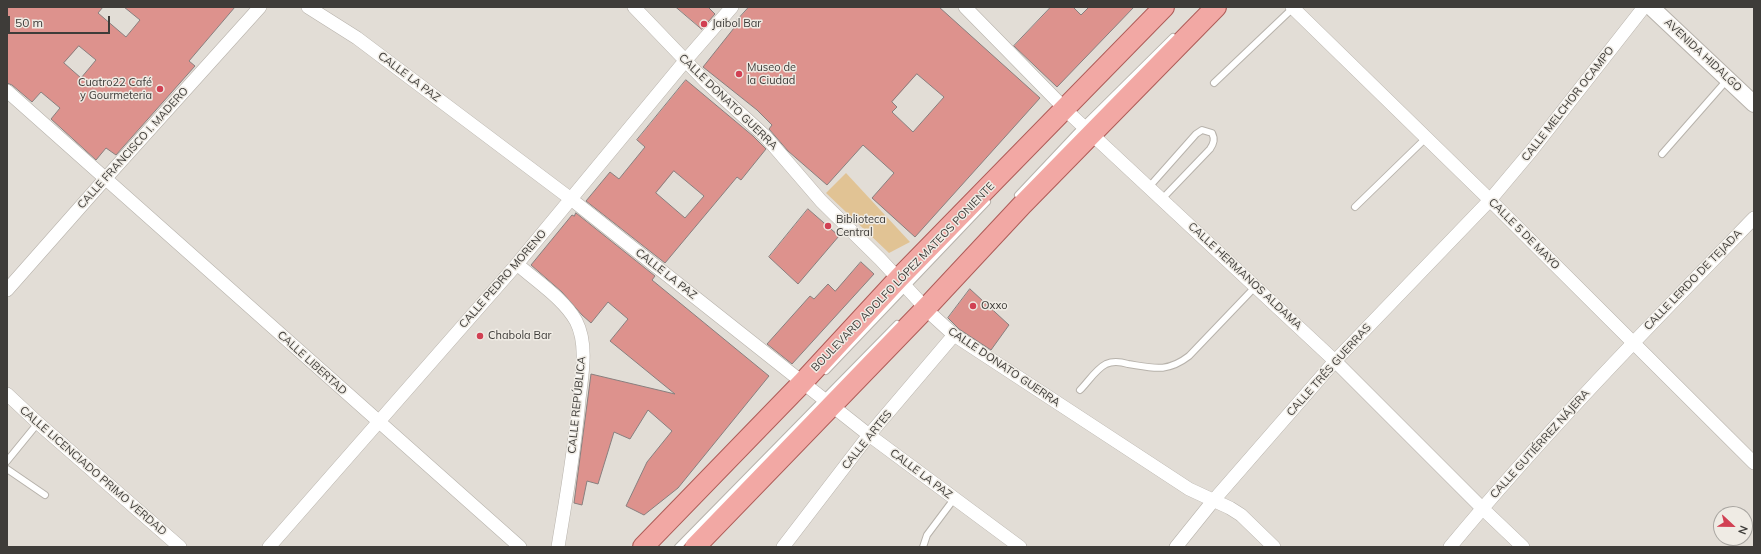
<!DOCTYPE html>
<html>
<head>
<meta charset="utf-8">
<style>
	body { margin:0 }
	#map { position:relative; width:1761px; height:554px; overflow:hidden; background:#e2ddd6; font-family:Mulish,sans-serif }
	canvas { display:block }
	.frame { position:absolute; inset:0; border:8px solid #3e3c39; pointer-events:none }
	.north { position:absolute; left:1713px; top:506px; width:40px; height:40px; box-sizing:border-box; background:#efebe4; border:1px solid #a8a5a0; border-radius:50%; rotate:112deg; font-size:11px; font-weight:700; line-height:16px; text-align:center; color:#3e3c39 }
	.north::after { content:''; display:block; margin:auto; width:14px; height:18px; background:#d14053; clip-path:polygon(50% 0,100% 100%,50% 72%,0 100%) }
	.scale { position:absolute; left:8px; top:16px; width:102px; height:18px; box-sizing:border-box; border:2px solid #3e3c39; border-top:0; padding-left:5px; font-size:12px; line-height:14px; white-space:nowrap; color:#3e3c39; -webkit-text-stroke:3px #efebe4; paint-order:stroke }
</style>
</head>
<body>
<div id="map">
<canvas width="1761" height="554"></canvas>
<div class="frame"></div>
<div class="north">N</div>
<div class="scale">50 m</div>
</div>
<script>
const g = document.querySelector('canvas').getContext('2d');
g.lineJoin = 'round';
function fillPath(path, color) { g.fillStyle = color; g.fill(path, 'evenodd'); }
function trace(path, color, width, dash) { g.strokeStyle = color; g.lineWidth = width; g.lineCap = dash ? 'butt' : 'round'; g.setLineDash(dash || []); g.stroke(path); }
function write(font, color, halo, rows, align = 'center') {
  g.font = font + ' Mulish,sans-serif'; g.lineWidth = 3; g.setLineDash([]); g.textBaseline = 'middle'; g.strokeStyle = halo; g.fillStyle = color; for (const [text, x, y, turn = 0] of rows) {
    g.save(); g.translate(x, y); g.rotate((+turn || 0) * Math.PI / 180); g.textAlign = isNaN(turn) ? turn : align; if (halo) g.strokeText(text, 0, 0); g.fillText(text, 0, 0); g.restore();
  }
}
fillPath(new Path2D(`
	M846 173 910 242 889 253 826 193Z`), '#e1c394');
const building = new Path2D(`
	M7 7H103L98 13 126 37 140 20 124 7H235L189 61 195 66 116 155 106 148 96 160 51 119 60 108 41 92 32 102 12 85 7 83ZM79 46 96 60 81 78 64 63Z
	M676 7H708L715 14 702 29Z
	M749 7H939L1040 98 915 237 872 198 894 173 863 145 827 185 788 151 769 129 772 125 757 110 703 67 734 28 732 26ZM917 74 944 97 913 132 892 112 897 107 892 102Z
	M1051 7H1073L1081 15 1089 7H1134L1057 87 1014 46Z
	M686 80 753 136 766 149 741 180 737 177 665 263 586 201 610 172 619 179 645 147 637 140ZM674 171 704 196 685 218 656 193Z
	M808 209 839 236 798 284 769 257Z
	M576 213 655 276 652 280 769 376 678 488 644 515 626 506 647 462 672 431 648 410 630 439 614 432 598 484 587 481 582 505 574 503 591 374 675 394 610 341 628 319 608 302 591 323 582 315 562 292 531 265 572 215 574 216Z
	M861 262 874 274 792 364 767 344 810 296 814 299 828 284 835 291Z
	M970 289 1009 325 991 350 959 329 948 318Z`);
fillPath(building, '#dd928d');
trace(building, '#887f7e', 1);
const service = new Path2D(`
	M1214 83 1293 8
	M1662 154 1727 80
	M1149 187 1196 134 1202 130 1212 133C1215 139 1214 143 1210 149L1162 199
	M1018 195 1083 126 1173 37
	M1355 207 1426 138
	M826 371 987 202
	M1080 390C1088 382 1096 369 1106 364 1113 361 1121 362 1128 364 1153 368 1167 373 1189 356L1256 286
	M7 461 38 423
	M7 469 45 495
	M678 547 897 324
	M923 547 927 535 954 499`);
const minor = new Path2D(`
	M308 7 357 38 571 199 869 435 1020 547
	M634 7 706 82 765 136 821 201 880 259 931 314 954 335 1189 489 1230 508 1241 515 1274 547
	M965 7 1070 114 1335 361 1482 508 1523 547
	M1292 7 1490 200 1754 463
	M7 91 520 547
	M517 264C536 281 564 299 576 321 588 344 582 375 579 399 575 449 566 498 558 547
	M7 290 105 179 260 7
	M7 394 38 423 180 547
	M269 547 517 264 685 61 732 7
	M783 547 869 435 954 335
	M1176 547 1213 501 1335 361 1490 200 1532 150 1644 7
	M1450 547C1545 432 1650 325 1754 218`);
const tertiary = new Path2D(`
	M1651 7 1754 104`);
const primary = new Path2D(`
	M643 547 802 383 899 278 1164 7
	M695 547 926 308 1023 204 1216 7`);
trace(service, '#b7b2ab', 8);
trace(minor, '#b7b2ab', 14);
trace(tertiary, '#b7b2ab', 18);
trace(primary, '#ae5c58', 22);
trace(service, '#fff', 6);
trace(minor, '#fff', 13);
trace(tertiary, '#fff', 16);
trace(primary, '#f2a8a4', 20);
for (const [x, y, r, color] of [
	[704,24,4,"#d14053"],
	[739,74,4,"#d14053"],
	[160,89,4,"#d14053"],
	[828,226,4,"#d14053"],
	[973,306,4,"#d14053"],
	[480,336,4,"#d14053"]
]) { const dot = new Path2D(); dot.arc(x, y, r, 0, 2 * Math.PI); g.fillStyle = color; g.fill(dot); trace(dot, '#efebe4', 1.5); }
write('11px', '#3e3c39', '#efebe4', [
	["Jaibol Bar",712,24],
	["Museo de",747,68],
	["la Ciudad",747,81],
	["Cuatro22 Café",152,83,"right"],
	["y Gourmeteria",152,96,"right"],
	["Biblioteca",836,220],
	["Central",836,233],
	["Oxxo",981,306],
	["Chabola Bar",488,336]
], 'left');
write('11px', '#3e3c39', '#efebe4', [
	["AVENIDA HIDALGO",1703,55,43],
	["CALLE LA PAZ",409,77,37],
	["CALLE DONATO GUERRA",728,102,44],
	["CALLE MELCHOR OCAMPO",1568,104,-52],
	["CALLE FRANCISCO I. MADERO",133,148,-48],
	["CALLE 5 DE MAYO",1524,234,45],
	["CALLE LA PAZ",666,274,38],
	["CALLE HERMANOS ALDAMA",1245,276,43],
	["BOULEVARD ADOLFO LÓPEZ MATEOS PONIENTE",903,277,-46],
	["CALLE PEDRO MORENO",503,279,-49],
	["CALLE LERDO DE TEJADA",1693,280,-46],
	["CALLE LIBERTAD",312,363,42],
	["CALLE DONATO GUERRA",1004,367,34],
	["CALLE TRÊS GUERRAS",1329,370,-48],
	["CALLE REPÚBLICA",577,405,-84],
	["CALLE ARTES",867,440,-51],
	["CALLE GUTIÉRREZ NÁJERA",1540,444,-48],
	["CALLE LICENCIADO PRIMO VERDAD",93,471,41],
	["CALLE LA PAZ",921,474,37]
]);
</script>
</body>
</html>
